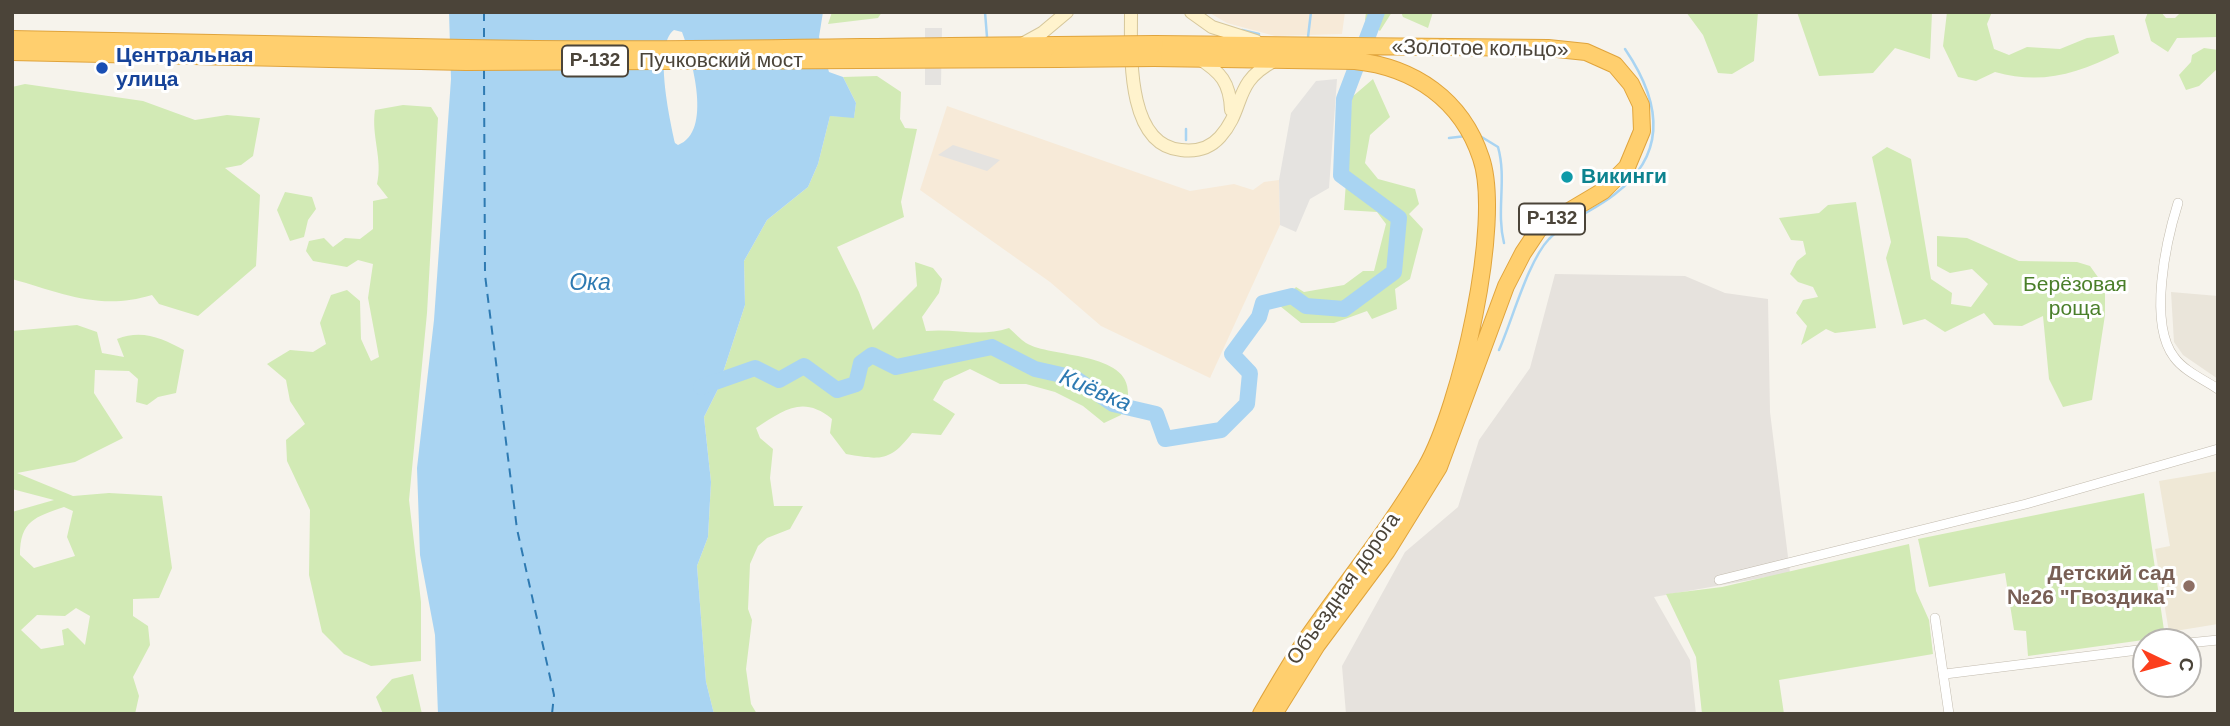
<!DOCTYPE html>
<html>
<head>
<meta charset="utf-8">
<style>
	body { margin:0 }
	#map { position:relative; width:2230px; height:726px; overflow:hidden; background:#f6f3ec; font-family:Helvetica,sans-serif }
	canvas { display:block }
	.frame { position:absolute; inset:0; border:14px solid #4b4439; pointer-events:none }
	.north { position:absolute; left:2132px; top:628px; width:70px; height:70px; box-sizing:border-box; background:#fff; border:2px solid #b7b4b0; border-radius:50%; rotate:95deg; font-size:19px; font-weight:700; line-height:28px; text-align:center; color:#4b4439 }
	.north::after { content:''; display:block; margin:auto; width:24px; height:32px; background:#fc3f1d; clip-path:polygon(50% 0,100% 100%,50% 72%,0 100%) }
</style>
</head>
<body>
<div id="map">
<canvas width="2230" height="726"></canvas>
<div class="frame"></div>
<div class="north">С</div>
</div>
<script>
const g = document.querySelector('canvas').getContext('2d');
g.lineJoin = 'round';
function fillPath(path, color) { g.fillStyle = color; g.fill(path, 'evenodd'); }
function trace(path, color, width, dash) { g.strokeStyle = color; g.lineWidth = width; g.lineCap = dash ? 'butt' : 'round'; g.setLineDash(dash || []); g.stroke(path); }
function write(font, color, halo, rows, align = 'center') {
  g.font = font + ' Helvetica,sans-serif'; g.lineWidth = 6; g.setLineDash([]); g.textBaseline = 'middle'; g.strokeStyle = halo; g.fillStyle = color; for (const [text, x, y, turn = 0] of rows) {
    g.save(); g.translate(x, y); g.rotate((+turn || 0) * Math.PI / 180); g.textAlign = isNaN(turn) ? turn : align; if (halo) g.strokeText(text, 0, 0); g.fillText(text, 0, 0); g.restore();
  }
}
fillPath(new Path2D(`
	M2171 292 2218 296V379L2183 355 2174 342Z`), '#eae5da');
fillPath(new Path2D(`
	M1208 12H1345L1342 34 1275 36 1227 23Z
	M947 106 1190 191 1234 184 1253 190 1264 182 1279 180 1280 225 1210 378 1101 326 1050 282 920 190Z`), '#f7ead8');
fillPath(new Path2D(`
	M1555 274 1685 276 1725 293 1768 299 1770 412 1790 573 1654 597 1690 660 1696 714H1346L1342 666 1405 552 1458 507 1479 440 1530 368Z`), '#e6e2dd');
fillPath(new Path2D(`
	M2218 471V624L2169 632 2155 549 2170 546 2159 481Z`), '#efe8d6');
fillPath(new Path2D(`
	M832 12H882L878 18 828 24Z
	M1366 12H1392L1380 31 1365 20Z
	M1401 12H1433L1428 28 1403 17Z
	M1686 12H1758L1754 61 1732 74 1718 73 1703 35Z
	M1797 12H1932L1930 59 1895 48 1873 73 1819 76Z
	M1947 12H1992L1987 24 1994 49 2009 55 2027 47 2060 49 2087 38 2114 35 2119 53C2077 74 2041 85 1995 72L1976 81 1958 77 1943 46Z
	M2148 12H2161L2166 18H2175L2181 12 2218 13V37L2177 38 2168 52 2151 41 2145 20Z
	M2204 48 2218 50V68L2199 86 2186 90 2179 75 2191 62 2192 55Z
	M877 76 901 92 900 119 905 128 917 129 901 202 904 217 837 247 859 292 873 330 917 286 915 262 933 268 942 279 939 293 922 317 926 331C957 328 979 338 1009 328 1015 333 1020 339 1026 343 1050 358 1130 351 1128 394 1128 401 1123 409 1121 415L1104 423 1083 406 1055 392 1026 384H1000L970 369 944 381 933 400 955 414 941 435 912 433C890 462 880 460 846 454L830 433 832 419C803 395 784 410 756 428L760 438 773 449 770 478 774 506H803L790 529 767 538 758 546 750 564 748 609 752 620 746 669 751 704 757 714H714L706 682 697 566 708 537 711 482 704 417 717 391 745 305 744 261 767 220 808 187 818 164 830 116 854 117 856 103 843 77Z
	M1373 79 1390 117 1370 135 1365 163 1378 179 1415 189 1419 204 1409 214 1423 229 1410 279 1395 289 1397 309 1372 319 1367 311 1334 323H1301L1280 306 1296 287 1304 292 1344 285 1363 271H1374L1386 224 1377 212 1344 210 1352 97Z
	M25 84 143 101 195 120 227 115 260 118 253 156 241 165 225 168 260 195 256 266 198 316 159 304 152 295C100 311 62 293 12 279V87Z
	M403 105 431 107 438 118 427 313 409 500 421 602V661L371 666 344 654 322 632 309 575 310 510 287 461 286 440 305 424 290 401 286 380 267 364 290 350 313 352 326 344 320 323 331 295 347 290 360 301 361 339 371 361 379 357 368 298 373 264 358 260 347 267 313 261 306 251 309 241 324 238 333 247 345 238 360 239 373 229V201L388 198 377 184C383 159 371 136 375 110Z
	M1887 147 1911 159 1931 279 1952 293 1951 304 1971 307 1988 284 1972 269 1950 273 1937 266V236L1967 238 2019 261 2077 262 2090 266 2105 287V315L2092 400 2063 407 2049 379 2043 316 2022 326 1994 325 1984 313 1945 332 1925 319 1903 325 1886 258 1891 242 1872 157Z
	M285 192 312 197 316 209 308 220 304 237 290 241 277 210Z
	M1856 202 1876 328 1835 333 1826 329 1801 345 1807 326 1796 313 1803 300 1818 297 1813 287 1798 282 1790 274 1797 261 1806 254 1803 241 1791 240 1779 218 1819 213 1828 205Z
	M77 325 97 332 102 353 124 357 117 339C142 329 162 338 184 350L176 393 158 397 147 405 136 402 138 379 129 371 95 370 94 393 123 438 75 462 17 473 73 496 109 493 162 496 172 568 159 598 133 599V616L148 626 150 645 133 677 139 696 135 714H12V512L54 500 12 489V331ZM64 507 73 511 67 537 75 556 34 568 20 555C20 521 35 517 64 507ZM76 608 90 616 85 645 68 628 62 630 64 645 41 649 21 630 37 615 65 616Z
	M2144 493 2165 637 2028 656 2026 631 2014 630 2005 573 1929 587 1918 539Z
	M1909 544 1916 591 1929 620 1933 654 1779 680 1784 714H1702L1696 657 1666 594 1722 587Z
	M413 674 422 714H383L376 697 392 679Z`), '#d2eab5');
fillPath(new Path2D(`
	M925 28H942L941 85H925Z
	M1337 79 1329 188 1310 199 1296 232 1280 225 1279 180 1291 113 1316 81Z
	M953 145 1000 160 987 171 938 155Z`), '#e5e3e0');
fillPath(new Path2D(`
	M449 12H823L819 37 829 72 843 77 856 103 854 118 830 116 818 164 808 187 767 220 744 261 745 305 717 391 704 417 711 482 708 537 697 566 706 682 714 714H438L435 635 420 555 417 468 434 320 451 79ZM674 30 682 32C692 59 713 132 678 145L675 143C670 120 653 45 674 30Z`), '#a9d4f2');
trace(new Path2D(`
	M985 12 987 37
	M1242 30 1259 34
	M1308 37 1311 12
	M1186 129V140
	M1480 136 1498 147C1507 179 1496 211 1504 243
	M1449 138 1466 136
	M1499 350C1512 321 1528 261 1549 239 1568 220 1595 210 1615 194 1670 152 1659 99 1625 49`), '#a9d4f2', 2.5);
trace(new Path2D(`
	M701 387 755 368 779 380 804 366 837 390 856 384 861 363 872 355 896 367 992 347 1035 369 1075 378 1113 404 1156 414 1165 439 1221 430 1247 404 1250 373 1232 354 1259 317 1263 303 1292 296 1306 306 1344 309 1394 272 1399 218 1341 175 1344 99 1377 12`), '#a9d4f2', 16);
trace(new Path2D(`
	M484 12V40
	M484 70 485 275 517 529 554 695 552 714`), '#2e7ab2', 2, [9, 7]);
const street = new Path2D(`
	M2178 203C2166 241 2148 323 2174 357 2184 371 2203 379 2218 389
	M1719 580 2026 504 2218 449
	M1935 618 1949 714
	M2188 643 2218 640
	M1945 674 2146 649`);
const secondary = new Path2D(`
	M1131 12C1131 53 1126 145 1181 150 1196 152 1210 148 1220 137 1246 108 1232 83 1274 61
	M1191 12 1212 27 1256 41
	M1022 44 1042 33 1067 12
	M1198 58C1221 72 1230 83 1231 110`);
const highway = new Path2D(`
	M12 39C164 41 315 45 466 48 663 52 861 46 1058 45
	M1155 44 1548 48 1586 52 1615 65 1631 84 1641 105 1642 131 1627 167 1603 191 1539 229 1523 253 1506 286 1439 467 1387 551 1317 645 1274 714
	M12 52 466 62 1058 59
	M1154 58 1355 61C1414 67 1462 100 1481 158 1503 222 1460 408 1426 467 1391 527 1348 580 1308 637 1291 662 1276 688 1261 714`);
trace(street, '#c2bbae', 10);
trace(secondary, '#d6c79b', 14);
trace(highway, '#e0a43c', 18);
trace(street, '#fff', 9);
trace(secondary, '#fff3cd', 12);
trace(highway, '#ffcf6e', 16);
const highwayBridge = new Path2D(`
	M1058 45 1155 44
	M1058 59 1154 58`);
trace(highwayBridge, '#e0a43c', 18, []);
trace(highwayBridge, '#ffcf6e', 16);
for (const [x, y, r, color] of [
	[102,68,7,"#1a4fb4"],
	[1567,177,7,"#0f9aa8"],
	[2189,586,7,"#8d6e63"]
]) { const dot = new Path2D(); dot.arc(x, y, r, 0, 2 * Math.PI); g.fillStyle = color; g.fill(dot); trace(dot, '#fff', 2.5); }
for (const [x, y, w] of [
	[595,61,66],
	[1552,219,66]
]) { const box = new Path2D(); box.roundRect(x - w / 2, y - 15.5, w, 31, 5); g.fillStyle = '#fff'; g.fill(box); trace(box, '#4b4439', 2); }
write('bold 19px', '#4b4439', null, [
	["Р-132",595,61],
	["Р-132",1552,219]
]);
write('21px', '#4b4439', '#fff', [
	["«Золотое кольцо»",1480,49,1],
	["Пучковский мост",721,61],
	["Объездная дорога",1344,589,-55]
]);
write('bold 21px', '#164399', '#fff', [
	["Центральная",116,56],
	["улица",116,80]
], 'left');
write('bold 21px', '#0d838f', '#fff', [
	["Викинги",1581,177]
], 'left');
write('21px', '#4a7f2a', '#fff', [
	["Берёзовая",2075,285],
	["роща",2075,309]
]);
write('bold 21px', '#785e54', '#fff', [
	["Детский сад",2175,574],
	["№26 \"Гвоздика\"",2175,598]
], 'right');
write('italic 23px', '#2e7ab2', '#fff', [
	["Ока",590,284],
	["Киёвка",1095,391,23]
]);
</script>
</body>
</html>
